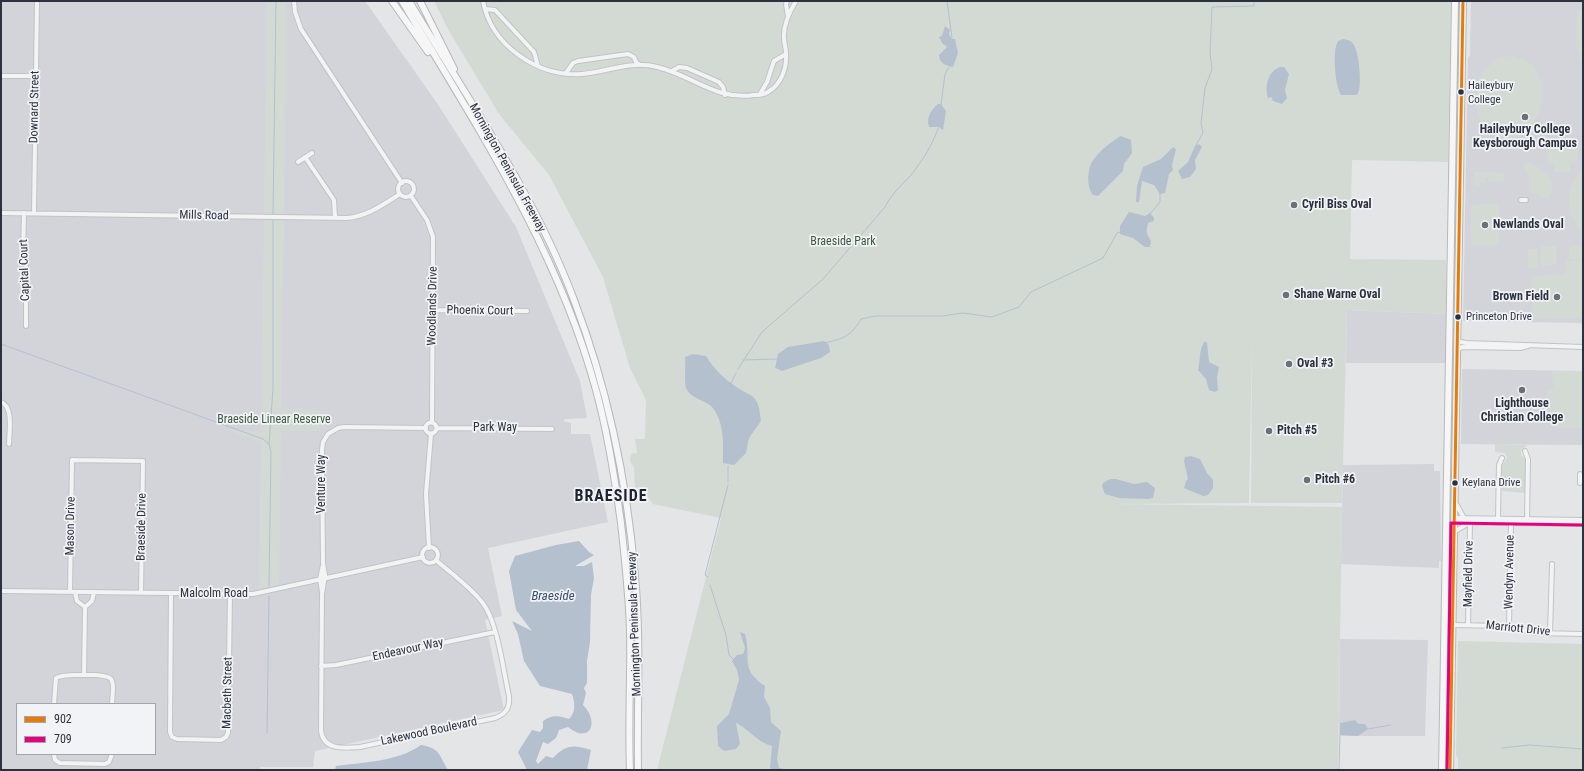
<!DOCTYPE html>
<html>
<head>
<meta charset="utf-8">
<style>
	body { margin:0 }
	#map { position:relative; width:1584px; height:771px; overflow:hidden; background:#e3e5e7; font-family:"Roboto Condensed",sans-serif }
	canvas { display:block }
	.frame { position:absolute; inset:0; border:2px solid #2c313e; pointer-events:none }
	.legend { position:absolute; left:16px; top:703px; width:140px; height:52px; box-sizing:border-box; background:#f1f3f6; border:1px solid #a2a5ac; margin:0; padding:5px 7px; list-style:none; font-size:12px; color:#2c313e }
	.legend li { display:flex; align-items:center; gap:8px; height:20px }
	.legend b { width:20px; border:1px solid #a2a5ac }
</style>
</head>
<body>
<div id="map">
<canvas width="1584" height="771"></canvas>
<div class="frame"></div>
<ul class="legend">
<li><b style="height:5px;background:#ea7a06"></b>902</li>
<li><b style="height:5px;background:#e5007d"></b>709</li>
</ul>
</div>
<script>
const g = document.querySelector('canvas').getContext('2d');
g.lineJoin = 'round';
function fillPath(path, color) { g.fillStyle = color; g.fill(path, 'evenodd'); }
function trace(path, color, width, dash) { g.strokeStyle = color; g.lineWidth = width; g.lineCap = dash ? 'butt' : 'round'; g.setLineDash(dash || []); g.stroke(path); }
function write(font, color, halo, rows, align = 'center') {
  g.font = font + ' "Roboto Condensed",sans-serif'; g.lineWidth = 3.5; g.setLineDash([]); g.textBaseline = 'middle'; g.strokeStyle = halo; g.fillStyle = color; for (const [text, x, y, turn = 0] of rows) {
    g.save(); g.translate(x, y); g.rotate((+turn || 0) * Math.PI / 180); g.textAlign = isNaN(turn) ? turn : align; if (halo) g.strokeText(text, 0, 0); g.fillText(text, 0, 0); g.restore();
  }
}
fillPath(new Path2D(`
	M1 1H365L437 103 516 227 580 381 587 418 565 419 563 421 571 423V434H590L608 522 488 548 502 616 485 620 504 710 315 751 313 767H260V770H1ZM17 704H155V754H17Z
	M1471 1H1583V323L1463 321 1468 58 1470 56Z
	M1347 310 1446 314 1445 363H1346Z
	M1462 369 1583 371V445L1461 444Z
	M1434 464V471H1440L1441 561H1439V568L1341 564 1343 465Z
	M1340 639 1428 640 1425 736H1339Z`), '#d2d4da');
fillPath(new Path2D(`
	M267 1H286L284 215H282L264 214Z
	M434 1H1451L1448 162 1352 160 1350 259 1446 260V314L1347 310 1342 503H1251L1252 339 1249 503 1112 504 1342 507 1338 770H657L721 518 653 504 642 489 635 487 634 468 630 461 631 454 637 453 635 439H645L646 400 630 368 603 277 549 175 499 114 449 31Z
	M1577 10H1583V62C1573 49 1577 26 1577 10Z
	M1510 56C1517 57 1524 59 1530 63 1556 85 1537 152 1497 136 1487 132 1480 124 1478 114 1470 86 1481 61 1510 56Z
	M1547 145 1577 146V163L1570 164V172H1554V164L1547 163Z
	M1525 162C1536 162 1554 177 1552 190 1552 193 1549 195 1548 198H1542L1530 191V178L1524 170Z
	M1583 170V233C1566 217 1563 185 1583 170Z
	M1474 172 1504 173V182L1489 181V178H1485V182H1480V186H1474Z
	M1499 204V245L1471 246V205Z
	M264 220H284L281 409 320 410V431H281L279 584 259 589 261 442 229 430 261 431Z
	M1541 246H1556V264L1541 266Z
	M1570 246H1583V259H1569Z
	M1528 249H1538V268H1528Z
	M1583 260V318H1533L1531 276 1566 274V261Z
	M1552 371H1583V428L1552 427V413L1548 412 1547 390 1554 389Z
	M1495 444 1527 445 1521 451V455L1525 459V493L1502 491V466L1507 457 1505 453 1495 452Z
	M1458 641 1583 644V770H1458V758L1456 755Z`), '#d3dad4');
fillPath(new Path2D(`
	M945 26 950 30 949 34 952 39H955L958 53 953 67C946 66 939 63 939 55L947 47 942 43 939 37 942 36Z
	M1343 39C1348 40 1351 40 1354 45 1359 53 1363 88 1357 95H1341C1335 85 1332 51 1338 41Z
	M1280 67H1284L1289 74 1285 90 1287 98 1282 104 1273 101 1271 97 1268 98C1264 87 1268 71 1280 67Z
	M938 104H941L946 111 943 130 939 127H929C926 117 931 110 938 104Z
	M1121 136 1131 140 1132 153 1124 164 1123 171 1098 196 1093 195C1086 187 1087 167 1094 159 1101 150 1112 141 1121 136Z
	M1199 144 1202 147 1195 160 1196 169 1190 177 1182 179 1178 171 1188 162 1195 146Z
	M1173 147 1176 149 1172 165 1173 170 1169 174 1165 193 1160 194 1154 185 1142 181 1139 202H1136L1137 186 1143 167 1161 159Z
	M1129 212 1145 216 1150 213 1154 218V221L1148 223C1146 232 1146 233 1151 241L1150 247H1145L1133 238 1120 234V226Z
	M824 341 829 345 830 352 821 358 782 371 775 368 778 354 788 347Z
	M1205 341 1207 343 1209 362 1219 367 1217 378 1218 390 1215 392 1209 390 1206 379 1198 370C1201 359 1198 350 1205 341Z
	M693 354 706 356C713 367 721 376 731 383 751 399 758 390 761 421L749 438 746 453 734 465 723 463C723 446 725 420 711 406 704 400 690 398 686 388 684 380 686 366 685 357Z
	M1191 456 1200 459 1207 473 1213 480V488L1208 495 1203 496 1184 488 1186 481 1188 479 1184 461 1185 457Z
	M1110 479H1116L1134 484 1147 482 1155 488 1153 498 1148 499 1119 498 1105 494 1102 486 1103 483Z
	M579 541 589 552 594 555 575 566H584L592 562 594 578 591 595 590 642 587 661V683L584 688 586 693 583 705C600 722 590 745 568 727L559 730 556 738 548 744 543 742 536 761 538 764 546 756 553 758C567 744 573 745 591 750L587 770H527L518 752 532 730 540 732 543 728V721C553 714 559 716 569 719 576 712 575 703 572 694L540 686 524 661 518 634 512 621 532 631 516 610 509 571 515 556 556 545Z
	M740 632 745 634C752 658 739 669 765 686L764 697 770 708 771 722 781 731 777 759 779 768 790 770H773L770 768 772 746C757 742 750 730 736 723L740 744 736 749 724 751 718 746 717 726 729 714 739 680 737 670 732 661 737 655 743 654 745 648Z
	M1355 720 1358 724H1365L1368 729 1358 736 1340 735V723Z
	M421 745C440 748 439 755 448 770H335L336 766C364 762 397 762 421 745Z`), '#b5c0ce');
trace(new Path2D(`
	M947 1 952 38
	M941 105 945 74 949 67
	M1195 147 1203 133 1201 123 1205 88 1212 69 1210 53 1212 7 1254 6V1
	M273 214 276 1
	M1150 214 1160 202V193
	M825 343C845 338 851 336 861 319L875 316H942L963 313 992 317 1019 307 1031 292 1103 258 1117 233 1120 232
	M1 344 263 439 269 444 271 452 269 586
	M743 360 777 359
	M738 369 762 332 823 279 885 207C892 193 901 186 911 175 923 160 933 144 939 126
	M731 383 736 373
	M269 444 273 389V218
	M728 482V466
	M708 577 705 575 728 485
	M710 585 726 635 729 655 734 660
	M1368 729 1391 725
	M267 733 269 596
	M1502 748 1529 745 1583 749
	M1339 770 1340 736`), '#b5c0ce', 1);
const minor = new Path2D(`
	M294 1 295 12 301 29 402 183
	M483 1C491 45 537 77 582 74 607 72 631 60 657 67 692 75 716 101 754 95 758 95 765 94 768 92 782 84 787 67 786 53 786 48 784 43 784 38 783 25 790 11 796 1
	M787 1 786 4 788 17
	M485 9 495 10 534 52 538 66
	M672 71 679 67 687 68 719 82 723 87 725 95
	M566 73 573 63 578 61 628 54 634 57 636 62 640 65
	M1 76H36
	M760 94 767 82 774 61 786 54
	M305 157 334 200 335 217
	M298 162 312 153
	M398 189a8 8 0 1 1 16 0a8 8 0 1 1-16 0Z
	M411 196 427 220 433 237 432 422
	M1521 200H1526
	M1 213 347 218C368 216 382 205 400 194
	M24 213 23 254 26 267V326
	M34 213 37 1
	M433 310 527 311
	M1457 341 1466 343 1583 347
	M1457 350 1462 347 1520 348 1528 346
	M1 402C14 407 9 433 9 444
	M425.5 428a5.5 5.5 0 1 1 11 0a5.5 5.5 0 1 1-11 0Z
	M426 428 344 427 338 428 328 434 323 442 322 450 323 563 325 575 322 594 321 730C323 751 344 748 360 747L495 718C506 714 510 708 509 696 503 670 498 622 482 602 469 586 452 574 437 561
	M437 428 552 429
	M1525 451 1528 459 1527 520
	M1580 483V474
	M1455 502 1464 518
	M1454 518 1583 520
	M1498 518 1499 465 1502 458
	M1454 522 1583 524
	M1454 532 1469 523
	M422 555a8 8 0 1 1 16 0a8 8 0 1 1-16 0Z
	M429 548 426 494 431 434
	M1 591 253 594 423 557
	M70 592 72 460 143 461 141 593
	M75 592 77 601 85 607
	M322 592 320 579 323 565
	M171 593 170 732 172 737 177 739 221 740 226 737 228 733 230 594
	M85 607 92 601 94 592
	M1452 625 1505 626 1536 633 1583 634
	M1468 625 1470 523
	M1509 626 1511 521
	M1550 634 1552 564
	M321 666 336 665 495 632
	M84 675 85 607
	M54 704 56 678C63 674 106 673 111 679 115 685 112 697 112 704
	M54 754 55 760 60 763 105 764 109 762 112 754`);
const highway = new Path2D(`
	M392 1 428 52
	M402 1C476 125 558 249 596 390 608 433 615 479 621 523 625 559 629 595 630 630 631 677 628 723 630 770
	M409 1C467 98 534 193 574 300 608 389 627 482 635 576 641 640 637 706 638 770
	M420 1 454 69
	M1442 770 1455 1
	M1450 770 1463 1`);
trace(minor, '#c1c3c5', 6);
trace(highway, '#b6b8bb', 8);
trace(minor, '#f2f3f4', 4);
trace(highway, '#f6f6f6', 6);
trace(new Path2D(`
	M1450 770 1463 1`), '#ea7a06', 3);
trace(new Path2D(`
	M1447 770 1451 523 1583 525`), '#e5007d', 3);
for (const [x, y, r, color] of [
	[1461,92,3.5,"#2c313e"],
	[1525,117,4,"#6c7079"],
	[1294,205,4,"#6c7079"],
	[1485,225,4,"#6c7079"],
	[1286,295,4,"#6c7079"],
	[1557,297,4,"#6c7079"],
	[1458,317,3.5,"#2c313e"],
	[1289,364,4,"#6c7079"],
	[1522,390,4,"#6c7079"],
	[1269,431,4,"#6c7079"],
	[1307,480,4,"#6c7079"],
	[1455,483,3.5,"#2c313e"]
]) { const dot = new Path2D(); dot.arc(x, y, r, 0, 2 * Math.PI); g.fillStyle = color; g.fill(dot); trace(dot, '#f1f3f6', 1.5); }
write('11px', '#2c313e', '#f1f3f6', [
	["Haileybury",1468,86],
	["College",1468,100],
	["Princeton Drive",1466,317],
	["Keylana Drive",1462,483]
], 'left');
write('12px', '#2c313e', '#f1f3f6', [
	["Downard Street",35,107,-89],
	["Mornington Peninsula Freeway",507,168,61],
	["Mills Road",204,216,1],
	["Capital Court",25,270,-92],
	["Woodlands Drive",433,306,-89],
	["Phoenix Court",480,311,1],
	["Park Way",495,428],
	["Venture Way",322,484,-90],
	["Mason Drive",71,526,-89],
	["Braeside Drive",142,527,-89],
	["Wendyn Avenue",1510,572,-89],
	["Mayfield Drive",1469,574,-89],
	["Malcolm Road",214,594],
	["Mornington Peninsula Freeway",635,624,-92],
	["Marriott Drive",1518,629,6],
	["Endeavour Way",408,650,-12],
	["Macbeth Street",228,693,-89],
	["Lakewood Boulevard",429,732,-12]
]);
write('bold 12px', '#2c313e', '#f1f3f6', [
	["Haileybury College",1525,130,"center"],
	["Keysborough Campus",1525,144,"center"],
	["Cyril Biss Oval",1302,205],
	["Newlands Oval",1493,225],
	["Shane Warne Oval",1294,295],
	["Brown Field",1549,297,"right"],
	["Oval #3",1297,364],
	["Lighthouse",1522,404,"center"],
	["Christian College",1522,418,"center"],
	["Pitch #5",1277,431],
	["Pitch #6",1315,480]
], 'left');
write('12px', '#3e583b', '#f1f3f6', [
	["Braeside Park",843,242],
	["Braeside Linear Reserve",274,420]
]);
write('italic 13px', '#3a4e6d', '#f1f3f6', [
	["Braeside",553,597]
]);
g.letterSpacing = '1px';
write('bold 16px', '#1e232f', '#f1f3f6', [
	["BRAESIDE",611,497]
]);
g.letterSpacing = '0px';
</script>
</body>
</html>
